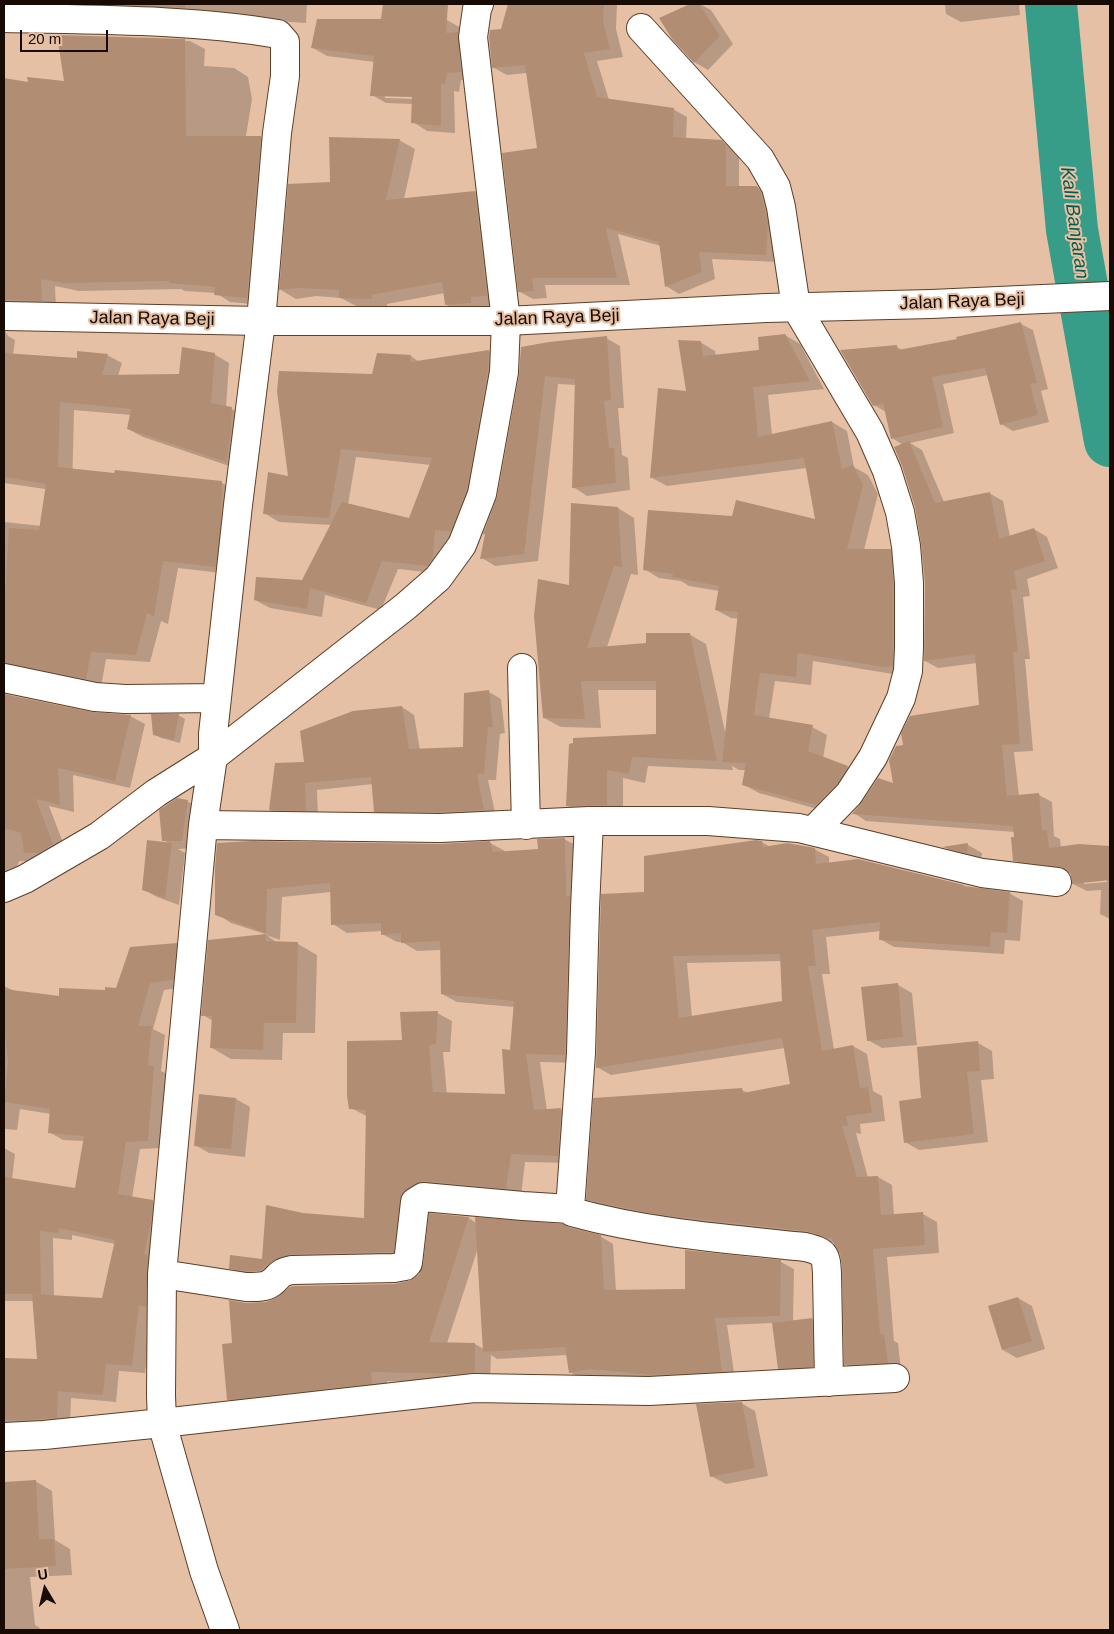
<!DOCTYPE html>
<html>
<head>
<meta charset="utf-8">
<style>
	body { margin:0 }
	#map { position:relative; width:1114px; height:1634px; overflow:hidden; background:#e6c0a5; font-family:Arial,sans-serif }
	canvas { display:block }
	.frame { position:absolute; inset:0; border:5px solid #170b03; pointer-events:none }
	.north { position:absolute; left:20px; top:1564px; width:50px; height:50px; -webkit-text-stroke:4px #e6c0a5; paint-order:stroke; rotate:351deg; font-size:14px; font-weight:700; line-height:20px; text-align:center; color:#170b03 }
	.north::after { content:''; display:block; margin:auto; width:18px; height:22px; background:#170b03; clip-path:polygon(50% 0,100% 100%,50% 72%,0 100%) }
	.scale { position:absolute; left:20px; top:30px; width:88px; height:22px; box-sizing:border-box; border:2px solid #170b03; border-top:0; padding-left:6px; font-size:15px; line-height:18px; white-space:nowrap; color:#170b03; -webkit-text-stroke:4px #e6c0a5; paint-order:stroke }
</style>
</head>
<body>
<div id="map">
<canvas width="1114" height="1634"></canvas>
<div class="frame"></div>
<div class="north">U</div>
<div class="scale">20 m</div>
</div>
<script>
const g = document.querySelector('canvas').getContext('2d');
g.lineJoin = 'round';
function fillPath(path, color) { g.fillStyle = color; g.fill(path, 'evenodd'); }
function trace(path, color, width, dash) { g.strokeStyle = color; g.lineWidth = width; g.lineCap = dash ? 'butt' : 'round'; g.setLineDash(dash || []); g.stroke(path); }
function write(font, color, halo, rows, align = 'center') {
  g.font = font + ' Arial,sans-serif'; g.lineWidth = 4; g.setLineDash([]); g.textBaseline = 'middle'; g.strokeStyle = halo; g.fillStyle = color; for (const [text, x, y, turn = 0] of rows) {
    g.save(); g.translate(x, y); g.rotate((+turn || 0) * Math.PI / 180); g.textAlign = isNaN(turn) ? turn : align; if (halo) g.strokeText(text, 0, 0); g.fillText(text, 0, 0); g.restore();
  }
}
fillPath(new Path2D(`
	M4 4H307L306 23 158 13 4 18Z
	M509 4H617L616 29 623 57 597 61 609 100 673 109 687 117 686 139 721 141 735 149 739 153V187H757L771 195 779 262 712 259 715 279 679 294 666 286 661 246 618 234 630 285H545L547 298 533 299 520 292 538 149 527 73 507 75 494 68Z
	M693 4H700L711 10 733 44 708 70 694 62 661 19Z
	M945 4H1019L1020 15 961 22 946 14Z
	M447 20 461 28 475 79 461 80 459 92 454 91 455 133 427 131 413 122V104L386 103 372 95 375 62 327 56 313 48ZM385 95 418 96V99L385 98Z
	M59 36 190 41 205 49 204 66 234 68 248 77 252 99 246 136 261 137 275 145 262 305 230 302 216 293 185 291 181 289 79 291 55 286 56 309 4 320V79L29 83 66 82Z
	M399 140 415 149 404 199 475 192 491 201 503 304 487 306V311L463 314 447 305 445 293 387 304V307L356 306 341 298 316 296 296 299 281 290 332 183Z
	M1021 324 1033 330 1048 389 1041 391 1049 422 1013 431 1001 424 988 375 943 384 954 433 910 443 922 450 944 502 989 493 1003 501 1010 537 1034 529 1047 537 1058 568 1027 579 1030 596 1023 597 1030 659H1025L1033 751 1014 752 1019 796 1039 795 1052 802 1054 836 1060 839 1061 848 1079 846 1110 847V919L1100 914 1101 890 1087 891 1073 884 1071 873 1028 868 1015 860V832L866 821 854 813 894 785 905 746 980 706 977 663 938 668 925 661 926 583 923 543 903 445 892 438 886 412 874 405 896 347 903 350 958 340ZM1106 879 1107 882 1084 884V882Z
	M4 329 8 336 15 340 13 355 78 360 107 355 122 363 118 376 180 375 214 354 229 363 226 407 232 409 246 417 241 470 143 437 128 429 131 415 74 410 72 493 4 483Z
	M785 335 800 344 824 389 768 395 772 435 832 422 847 431 854 467 868 475 878 494 864 550H890L905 559 899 675 813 661 811 685 775 681 769 719 812 727 827 735 823 758 848 767 863 776 832 813 759 793 744 785 746 770H739L732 766 733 770 648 766 645 783 623 778V814L584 815 568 806 571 745 657 735V690H598L601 728 561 727 544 718 570 587 618 508 634 518 638 575 631 574 607 647 648 644 689 634 706 644 726 736 739 619 731 618 716 610 719 591 689 586 681 581 659 578 644 569 733 518 817 520 807 468 667 486 652 478 687 392 700 342 715 351 716 356 761 351Z
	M606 338 620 346 624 408H618L622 455 628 458 630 490 587 496 573 487 576 385 558 384 538 561 495 566 482 558 499 497 521 375Z
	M489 351 504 360 503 379 443 574 398 569 381 610 325 595 322 617 270 608 255 600 303 581 331 525 279 522 264 513 290 477 373 375 411 356 419 362ZM356 457 431 465 409 519 348 505Z
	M222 483 236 491 230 574 178 568 168 624 161 621 150 662 106 659 101 687 4 682V522L155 538Z
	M489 692 501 699 505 733 500 734 496 780H488L496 817 387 818 375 811 373 784 317 790 318 817H282L270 810 305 763 402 707 414 715 420 750 464 748Z
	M4 693 6 696 92 714 130 716 145 724 130 788 73 775 74 812 49 806 67 853 54 861H19L14 877 4 881Z
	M178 715 185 719 180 743 161 738 154 734Z
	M187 801 201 809 196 848 178 849 185 853 179 905 157 897 143 889 170 844 163 840Z
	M564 839 579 847V1063L540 1062 547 1111 561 1110 576 1118 572 1163 525 1162 521 1196 430 1192 408 1260 291 1266 245 1276 230 1268 264 1260 302 1214 365 1219 368 1117 351 1108 404 1041 437 1013 452 1021 450 1052H443L447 1094 507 1096 514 1007 457 1002 442 994 441 950 417 951 402 942H397L382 934V931L347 933 333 924 331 892 282 897 280 940 269 936V937L278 943 298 944 317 955 315 1033H283L282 1060 231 1059 212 1048 213 1021 203 1015 209 941 268 935 231 923 217 914 216 868 440 845 490 843 505 851V853L539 850Z
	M762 842 770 847 814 849 829 857V864L966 887 1009 893 1023 901 1020 941 1005 940 1004 954 894 947 880 939 881 931 826 937 830 974H822L834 1050 853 1046 867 1054 873 1091 882 1096 885 1121 860 1124 861 1134 856 1133 868 1178 878 1177 892 1185 894 1215 923 1214 937 1222 939 1253 887 1257 894 1341 898 1343 901 1370 860 1372 846 1364 843 1266 841 1253 835 1243 822 1239 676 1222 602 1207 588 1199 742 1090 748 1093 791 1085 785 1048 611 1075 597 1067 646 893ZM781 961 783 1002 692 1017 687 963Z
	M968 845 982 853 981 860 957 855 946 848Z
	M176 944 190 952 186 987 164 990 153 1029 165 1035 161 1071 167 1074 161 1148 140 1149 132 1198 153 1201 166 1209 145 1373 119 1371 116 1402 71 1398 70 1425 4 1426V1359L38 1360 34 1301H4V1148L15 1154 12 1180 76 1190 84 1141 63 1140 49 1132 51 1114 20 1109 17 1130 4 1129V986L14 991 60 997 106 992 117 989ZM72 1235 115 1244 103 1299 54 1297 53 1238 72 1240Z
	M898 985 912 993 917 1045 882 1048 868 1040Z
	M978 1043 992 1051 994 1079 981 1080 988 1142 919 1150 905 1142 923 1099Z
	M236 1099 250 1107 245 1157 209 1153 195 1145Z
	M469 1218 476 1223 569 1229 600 1236 613 1244 616 1291 686 1290V1251L781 1262 794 1269 793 1321 812 1319 826 1327 827 1374 793 1376 779 1368 773 1323 727 1325 735 1379 664 1382 603 1376 583 1380 570 1372 567 1355 497 1359 491 1355 490 1381 474 1383 387 1381 388 1392 244 1408 228 1399 234 1344 246 1304 266 1303 408 1283 420 1275ZM478 1248 484 1349 475 1344 447 1343Z
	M1018 1298 1032 1306 1045 1349 1017 1358 1003 1350Z
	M741 1403 755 1411 768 1476 726 1484 711 1476Z
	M35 1481 52 1491 55 1540 70 1549 72 1575 30 1577 35 1625 40 1628 41 1630H4V1516L6 1515 4 1483Z`), '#0003');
trace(new Path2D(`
	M1051 4 1072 230 1110 441`), '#379c88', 52);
fillPath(new Path2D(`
	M80 4H185V8L142 6Z
	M383 4H448L446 33 458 32 461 72 447 73 445 84H441V126L411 123 412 97 370 96 374 56 311 48 317 19H381Z
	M508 4H604L603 20 610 49 584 53 597 97 674 108 673 137 722 140 726 145V186H757L761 193 768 223 766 255 699 252 702 272 665 287 659 242 606 228 617 278H532L534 291 518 292 502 153 537 148 525 65 492 68 489 37 490 30 501 29Z
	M690 4H699L720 36 694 63 672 39 659 18Z
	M57 35 185 39 186 136H261L247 298 214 295 215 287 169 283V281L64 283 41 279 42 301 4 300V78L28 82 27 77 64 81Z
	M329 137 400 139 386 200 475 191 487 296 471 297V303L445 305 442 282 371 295 372 299 339 298V290L299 288 279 290 288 184 330 182Z
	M1021 322 1037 383 1030 384 1038 415 1000 425 985 368 932 377 943 427 891 439 883 403 873 406 840 350 897 345 898 350 957 339 956 337Z
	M785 334 810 381 753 387 758 437 832 421 842 469 853 465 863 485 847 549H891L893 584V666L883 667 798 653 796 677 760 673 754 715 813 725 808 751 848 766 837 784 816 805 742 785 746 763 722 762 738 612 715 610 719 586 672 577 673 574 643 570 648 510 732 516 736 500 815 519 804 458 650 478 658 388 686 391 678 340 701 341 703 356 759 350 758 337Z
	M607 336 611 400 604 401 609 448H614L616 483 572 488 575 379 545 376 524 554 480 559 485 534H483L497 497 519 375 521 347 549 342Z
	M182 347 215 353 211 403 232 407 231 431 226 462 127 429 131 409 60 402 58 467 114 473 115 470 222 481 221 521 216 567 163 561 154 617 147 613 136 655 91 652 86 679 4 663V611L9 528 39 530 46 484 4 477V353L77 358V351L108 354 102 375 179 374Z
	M489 350 488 370 467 490 451 531 435 530 433 558 427 566 382 561 366 603 310 588 307 609 254 600 256 577 302 580 342 502 409 518 432 458 341 449 329 518 263 514 268 472 288 476 277 391 279 371 372 374 377 353 411 355 410 362Z
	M909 441 935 503 990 492 999 539 1034 528 1045 561 1014 571 1017 589 1011 590 1018 652H1013L1020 744 1002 745 1007 796 1039 793 1042 831 1047 830 1049 848 1079 844 1110 846V880L1072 884 1071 875 1067 870 1059 867 1013 861 1011 837H1014L1013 826 852 814 862 802 878 778 893 783 889 760 896 746 903 745 901 733 910 716 979 705 975 654 924 661 925 583 921 543 915 507 902 466 894 447Z
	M571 503 618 507 622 567 614 566 587 648 646 643V633H690L717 761 632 757 629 774 607 770V805L566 806 569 744 573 743V738L656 734V681H581L585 719 543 718 534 616 538 579 569 585Z
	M489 690 493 727H488L484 774H477L484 810 440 812H374L371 777 305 783 306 811 269 810 275 763 304 762 300 731 353 711 402 706 409 749 463 747 464 693Z
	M4 694 92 712 131 715 115 781 58 768 60 805 36 799 53 844 39 853H24L21 833 4 828Z
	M151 714H179L174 740 153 735Z
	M177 798 188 800 182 841H162L159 810Z
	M565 838 566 897 570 896 565 1055 526 1054 534 1110 561 1108 558 1156 511 1154 506 1189 424 1181 415 1184 402 1193 400 1200 394 1252 292 1254 276 1259 259 1271H247L229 1269 230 1255 262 1259 266 1205 303 1213 364 1218 366 1110 349 1109 347 1096V1041L402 1040 400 1012 438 1011 436 1044 429 1045 433 1092 505 1094 502 1049 510 1050 514 1001 441 994 440 941 401 943V933L381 935V923L331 925 330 883 267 889 266 933 215 915V868L217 843 251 841 440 844 490 841 493 852 538 849 537 839Z
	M147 840 172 843 165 898 142 890Z
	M756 840 762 841 763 847 787 843 815 848 816 864 858 859 964 885V886L1010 892 1007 933 991 932 990 947 879 940 880 922 812 930 816 966H808L822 1051 853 1045 860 1088 868 1087 872 1113 846 1116 848 1126H842L857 1177 878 1176 881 1215 923 1212 925 1245 873 1249 880 1334H884L888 1363 844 1365 842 1266 840 1254 833 1242 832 1238H827L807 1231 661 1215 586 1200 593 1098 742 1088 743 1093 790 1084 782 1038 596 1068 601 894 644 892V856ZM780 954 782 1001 679 1018 673 956Z
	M968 843 967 853 942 847Z
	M266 934V941L298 942 296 1023H264L263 1050 210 1048 212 1016H201L208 940Z
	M177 943 173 980 150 983 138 1026H152L148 1065 154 1066 148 1141 126 1142 118 1194 153 1200 151 1222 144 1254 148 1255 146 1307 139 1305 132 1366 106 1364 103 1395 58 1391 57 1418 26 1420H4V1358L37 1359 32 1294 102 1298 115 1240 59 1228 58 1233 40 1231 41 1294H4L5 1177 75 1188 84 1136 48 1133 50 1109 4 1102 8 1062 5 1034 4 1033V989L59 996V988L105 990V987L116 988 130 947Z
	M898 983 903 1037 867 1041 861 987Z
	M978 1041 980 1071 967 1072 974 1134 904 1143 899 1101 921 1098 917 1047Z
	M199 1094 236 1098 231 1149 194 1146Z
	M429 1213 469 1217 429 1342 475 1343V1372L458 1374 371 1372 372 1384 227 1400 222 1344 232 1343 229 1300 246 1303 266 1302 276 1298 290 1287 294 1286 394 1284 408 1281 419 1274 423 1265Z
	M475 1217 564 1224 568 1227 601 1235 604 1290 685 1289V1250L781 1260 780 1316 715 1318 722 1372 650 1375 589 1369 569 1373 565 1347 483 1352Z
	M1018 1297 1032 1341 1002 1350 988 1306Z
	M812 1318 813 1367 778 1369 772 1323Z
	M742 1402 755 1468 710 1477 696 1404Z
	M36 1480 39 1539H54L56 1566 4 1569V1482Z`), '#b18d74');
const street = new Path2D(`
	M4 18C96 20 188 19 278 34L285 42V76L277 133 261 321 238 505 213 734V757L203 825 162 1274 161 1395 162 1423 204 1571 225 1630
	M641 28 760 159 776 187 781 207 796 307 870 432 887 471 900 512 906 546 909 583V647L908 671 901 698 873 757 849 794 813 831
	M522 668 526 825
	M4 678 95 697 125 699 217 698
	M589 821 585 908 581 1053 570 1209 572 1212C648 1233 727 1239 805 1247 825 1252 826 1254 827 1274L829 1382
	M203 825 440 828 589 821H708L799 828 982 873 1057 882
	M4 888 25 879 99 836 156 793 213 757 406 606 438 578 462 545 482 494 504 372 506 321 473 37 477 9 479 4
	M162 1274 246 1287C254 1287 264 1288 271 1283 281 1276 277 1273 292 1270L394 1268 405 1266 408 1263 415 1202 423 1197 523 1206 570 1209
	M4 1437 44 1435 162 1423 474 1388 649 1391 895 1378`);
const secondary = new Path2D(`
	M4 316 261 321H506L766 308 931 304 1110 296`);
trace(street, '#5d3e27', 30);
trace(secondary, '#5d3e27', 30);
trace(street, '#fff', 28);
trace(secondary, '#fff', 28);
write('18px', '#170b03', '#e6c0a5', [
	["Jalan Raya Beji",962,302,-2],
	["Jalan Raya Beji",557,318,-2],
	["Jalan Raya Beji",152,319,1]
]);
write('italic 19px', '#055c4d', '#e6c0a5', [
	["Kali Banjaran",1074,223,82]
]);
</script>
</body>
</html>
